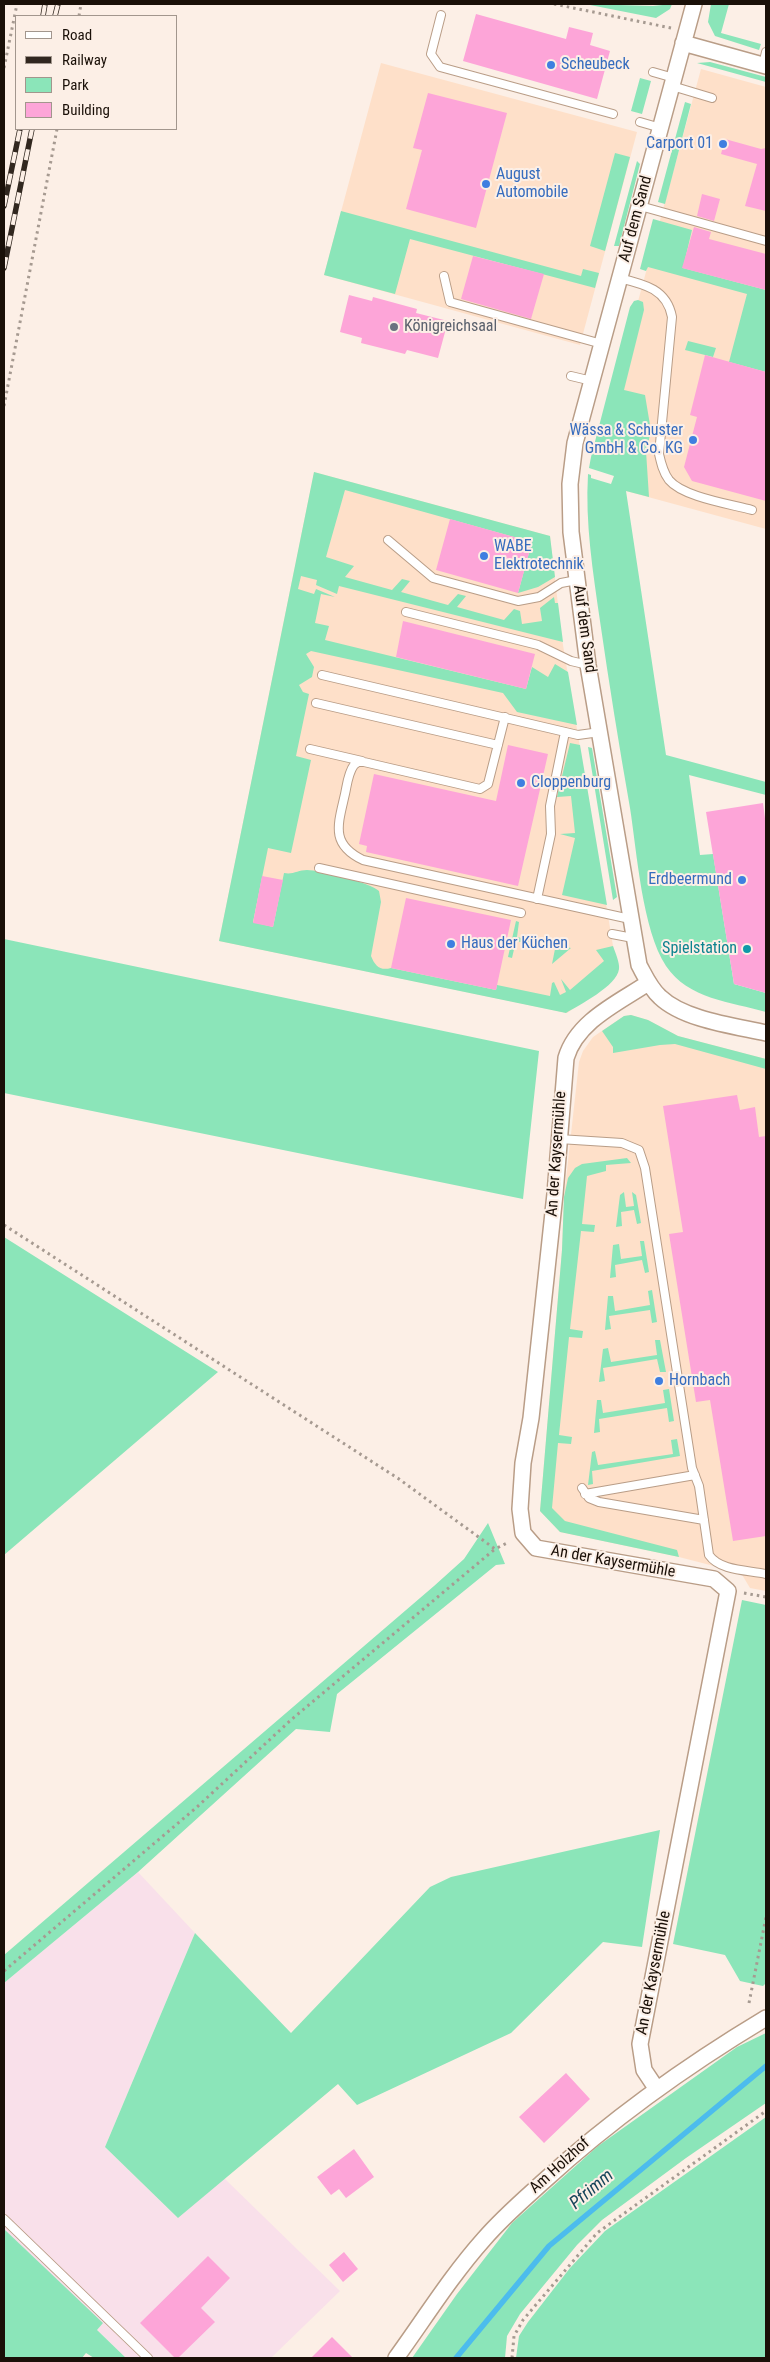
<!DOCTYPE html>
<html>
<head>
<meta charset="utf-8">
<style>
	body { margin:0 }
	#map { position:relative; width:770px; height:2362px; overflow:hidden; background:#fcefe6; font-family:"Roboto Condensed",sans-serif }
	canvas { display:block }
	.frame { position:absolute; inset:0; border:5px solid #1a1008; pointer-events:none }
	.legend { position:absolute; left:15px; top:15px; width:162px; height:115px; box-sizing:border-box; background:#fcefe6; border:1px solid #a2968d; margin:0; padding:6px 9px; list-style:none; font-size:15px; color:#1a1008 }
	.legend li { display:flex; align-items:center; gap:10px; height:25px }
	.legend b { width:25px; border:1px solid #a2968d }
</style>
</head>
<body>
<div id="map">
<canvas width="770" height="2362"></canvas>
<div class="frame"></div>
<ul class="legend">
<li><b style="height:6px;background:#fff"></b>Road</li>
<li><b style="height:6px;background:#31271f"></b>Railway</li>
<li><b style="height:14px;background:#8be5b9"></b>Park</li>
<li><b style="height:14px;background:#fda5d8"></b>Building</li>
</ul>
</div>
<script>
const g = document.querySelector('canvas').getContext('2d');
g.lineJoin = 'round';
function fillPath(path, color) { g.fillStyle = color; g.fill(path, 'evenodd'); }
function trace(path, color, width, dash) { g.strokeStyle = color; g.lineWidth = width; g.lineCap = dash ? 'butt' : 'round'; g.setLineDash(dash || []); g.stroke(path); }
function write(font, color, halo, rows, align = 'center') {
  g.font = font + ' "Roboto Condensed",sans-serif'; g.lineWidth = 4; g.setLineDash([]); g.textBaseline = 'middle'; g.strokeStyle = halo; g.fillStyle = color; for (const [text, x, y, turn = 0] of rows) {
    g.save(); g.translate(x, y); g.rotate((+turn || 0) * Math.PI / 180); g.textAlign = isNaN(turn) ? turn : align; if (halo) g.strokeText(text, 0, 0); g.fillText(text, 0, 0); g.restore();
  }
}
fillPath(new Path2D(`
	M381 63 637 132 580 345 324 275Z
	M701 69 766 87V529L626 491 614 390Z
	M314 472 550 536 562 639 613 946 619 969 609 984 567 1013 219 941Z
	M631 1015 648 1020 678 1036 766 1059V1591L750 1588 741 1573 679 1557 560 1532 540 1511 562 1250 564 1197 579 1062 583 1051 593 1037 624 1016Z`), '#fee0c9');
fillPath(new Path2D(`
	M138 1872 195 1933 105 2147 178 2218 224 2178 340 2291 271 2358H126L97 2330 102 2323 4 2229V1983Z`), '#f9e0ea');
fillPath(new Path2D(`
	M585 4 653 6 672 4 670 9 656 18Z
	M711 4H729L721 33 761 44 759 50 715 36 708 22Z
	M710 62 766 77V82L697 63Z
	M640 78 651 81 642 114 631 111Z
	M685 102 691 104 665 204 658 202Z
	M615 153 630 157 605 251 590 246Z
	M637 161 640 164 619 246H614Z
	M341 211 581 276 583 269 599 273 595 288 410 239 395 294 324 275Z
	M653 219 692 230 683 268 766 290V372L729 362 747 294 648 267 646 271 640 269Z
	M638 300 643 302 644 310 624 390 645 395 651 431 646 451 649 497 626 491 666 755 766 782V795L689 775 700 855 713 854 734 984 766 993V1012C731 1002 688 999 666 966 642 929 637 852 630 808 619 746 609 683 600 621 593 572 585 523 588 474L591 475V478L611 484 614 476 589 468 591 457 630 307 634 301Z
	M688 341 716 348 713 357 685 350Z
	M314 472 550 536 555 577 538 587 518 593 532 542 345 490 326 557 354 566 345 577 392 590 402 579 410 581 401 592 448 605 458 594 466 596 457 607 504 620 514 609 520 611 522 624 542 621 540 608 554 597 555 603H558L563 642 339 586 337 594 316 585 317 580 301 576 298 589 314 594 316 589 335 597 321 594 315 623 329 626 325 640 526 689 532 667 548 677 555 664 568 672 577 725 517 712 503 693 311 651 306 654 314 667 312 677 299 685 303 692 309 694 296 756 311 760 291 853 268 848 253 922 273 927 284 873C293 875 298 870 307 870 319 870 371 883 379 891L381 902 371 956C375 966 380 971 391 968L496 990 497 985 550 996 552 983 554 982 560 995 566 992 561 979 570 990 604 961 596 950 613 946C615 952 620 963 619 969 617 986 579 1005 566 1013L219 941Z
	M570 743 580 745 607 905 562 895 575 838 560 834 575 833 571 796 557 797Z
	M588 747 592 748 617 897 613 900Z
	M516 921 519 922 517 937 571 948 552 964 555 949 516 941 512 958 508 957Z
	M4 939 539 1051 523 1199 4 1093Z
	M631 1015 648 1020 678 1036 766 1059V1069L675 1044 660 1045 613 1053V1047L602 1031 624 1016Z
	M627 1158 631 1163 606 1165V1171L587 1176 582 1224 595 1225 594 1232 581 1231 570 1329 583 1331 582 1338 569 1337 559 1435 572 1437 571 1444 558 1443 552 1508 565 1521 677 1550 679 1557 560 1532 540 1511 562 1250 564 1197 568 1178 575 1168 582 1164Z
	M624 1192 626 1207 634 1206 632 1192 636 1195 641 1223 637 1224 634 1210 621 1212 622 1226 616 1227 620 1195Z
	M4 1237 218 1372 4 1555Z
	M640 1241H644L649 1272 645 1273 642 1260 615 1265 616 1277 610 1278 613 1245 619 1244 621 1259 642 1256Z
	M652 1290 657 1322 652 1323 650 1310 609 1316 611 1329 605 1330 608 1296H613L615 1311 650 1305 648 1291Z
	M655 1340H660L666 1372H660L657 1359 603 1368 605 1381 599 1382 603 1349 608 1348 611 1362 657 1355Z
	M669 1389 674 1421 669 1422 667 1408 599 1419 600 1432 594 1433 597 1400H601L603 1413 665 1403 663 1390Z
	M677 1439 680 1456 592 1471 593 1484 588 1485 592 1452 595 1451 598 1465 673 1454 671 1440Z
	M488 1523 505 1564 496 1565 337 1694 330 1732 296 1729 138 1872 4 1983V1955L434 1586 464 1559Z
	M742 1600 766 1605V1983L763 1986 740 1981 725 1955 673 1944Z
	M660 1830 642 1947 603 1942 511 2033 357 2105 338 2084 178 2218 105 2147 195 1933 291 2033 430 1887 451 1877Z
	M766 2033V2103L686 2158 602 2220 577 2245 520 2314 507 2336 505 2358H412L457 2294 512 2223 598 2146 737 2047Z
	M766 2117V2358H516L519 2336 528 2322 570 2268 605 2231Z
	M4 2229 103 2323 97 2330 126 2358H94L86 2353 82 2358H4Z`), '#8be5b9');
trace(new Path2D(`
	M456 2358 549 2246 766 2066`), '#4cbced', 5.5);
fillPath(new Path2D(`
	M476 14 566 39 569 27 593 33 590 45 610 51 597 99 463 61Z
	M428 93 507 113 476 228 406 209 422 150 413 148Z
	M725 139 761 149 766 148V211L745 206 757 164 721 154Z
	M702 194 720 199 714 221 697 216Z
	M694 227 711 232 709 239 766 254V290L682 268Z
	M473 256 544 274 531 319 461 299Z
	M349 295 372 301 373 297 417 309 416 313 448 321 438 358 407 350 405 354 361 343 362 338 340 332Z
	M705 355 766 372V501L692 481 684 467 697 417 690 415Z
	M450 519 532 542 518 593 436 570Z
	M403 621 535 654 526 689 396 657Z
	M508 745 548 754 518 886 366 852 367 846 359 844 374 774 496 801Z
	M763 803 766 826V993L734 984 706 812Z
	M262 876 283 880 273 927 253 923Z
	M406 898 511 920 496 990 391 968Z
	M737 1095 740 1110 755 1107 759 1137 766 1136V1536L733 1541 710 1400 696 1402 669 1234 683 1232 663 1106Z
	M566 2073 590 2099 544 2143 519 2117Z
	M354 2149 374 2177 346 2198 339 2189 331 2195 317 2177Z
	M344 2252 358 2269 343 2282 329 2265Z
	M208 2256 230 2278 201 2308 215 2322 178 2358H175L140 2323Z
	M332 2337 353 2358H311Z`), '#fda5d8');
const lane = new Path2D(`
	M441 15 431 54 440 67 613 114
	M763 65 766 52
	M653 72 674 78
	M672 86 712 98
	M640 122 661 128
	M640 206 766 241
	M444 276 450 302 602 344
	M619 278C644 284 667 289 672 317L659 454C661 463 663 472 669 480 683 497 730 504 752 510
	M571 376 592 381
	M388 540 433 578 518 601 539 597 561 583 577 580
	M406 612 538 645 571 661 588 665
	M322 675 578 735 600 732
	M316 703 498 745
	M505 717 489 780 488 784 480 789 364 762H358L354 765C348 773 347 785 345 794 338 825 330 844 363 860L630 919
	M310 749 362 761
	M319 868 521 913
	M537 899 551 834 550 806 565 732
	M612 934 633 938
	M559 1139 622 1143 639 1150 645 1168 692 1468 699 1486 709 1555C720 1571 748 1570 766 1574
	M582 1488 589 1498 599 1502 704 1520
	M585 1494 695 1475
	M4 2219 148 2358`);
const street = new Path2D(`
	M694 4 575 443 570 484 571 532 588 665 639 965C645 976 650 988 660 997 684 1020 735 1026 766 1033
	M683 43 766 66
	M648 983C618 1003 577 1021 566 1058L555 1194 531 1418 523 1463 520 1509 523 1533 536 1548 714 1579 728 1591 640 2044 644 2070 656 2088
	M396 2358C425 2318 451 2276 484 2239 502 2218 523 2200 544 2181 613 2118 686 2066 766 2018`);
trace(lane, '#b99d87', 10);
trace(street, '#b99d87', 18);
trace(new Path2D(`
	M554 4 671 28
	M79 16 81 4
	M4 68 17 4
	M4 406 57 129
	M4 1225 399 1479 495 1549 509 1542
	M744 1593 766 1597
	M4 1971 197 1807 292 1719 495 1549
	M749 2003 766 1917
	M512 2358 514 2336 523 2320 597 2233 766 2111`), '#a69a91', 3, [2.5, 4]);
trace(lane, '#fff', 8);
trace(street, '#fff', 15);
const rail = new Path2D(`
	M43 16 45 4
	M55 16 58 4
	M4 206 20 129
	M4 268 32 129`);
trace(rail, '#31271f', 5.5);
trace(rail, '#fcefe6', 4, [11]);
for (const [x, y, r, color] of [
	[551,65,5,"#3f7fe0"],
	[723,144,5,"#3f7fe0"],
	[486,184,5,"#3f7fe0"],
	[394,327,5,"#6b7280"],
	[693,440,5,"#3f7fe0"],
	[484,556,5,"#3f7fe0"],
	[521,783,5,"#3f7fe0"],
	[742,880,5,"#3f7fe0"],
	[451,944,5,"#3f7fe0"],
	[747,949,5,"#0f9aa8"],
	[659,1381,5,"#3f7fe0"]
]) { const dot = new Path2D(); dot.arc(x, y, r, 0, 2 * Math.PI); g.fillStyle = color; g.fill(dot); trace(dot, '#fcefe6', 2); }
write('16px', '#366cbe', '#fcefe6', [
	["Scheubeck",561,65],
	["Carport 01",713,144,"right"],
	["August",496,175],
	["Automobile",496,193],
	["Wässa & Schuster",683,431,"right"],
	["GmbH & Co. KG",683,449,"right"],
	["WABE",494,547],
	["Elektrotechnik",494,565],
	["Cloppenburg",531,783],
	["Erdbeermund",732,880,"right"],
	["Haus der Küchen",461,944],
	["Hornbach",669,1381]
], 'left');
write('16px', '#1a1008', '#fcefe6', [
	["Auf dem Sand",636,219,-75],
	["Auf dem Sand",584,629,82],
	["An der Kaysermühle",557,1154,-86],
	["An der Kaysermühle",613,1562,10],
	["An der Kaysermühle",654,1973,-79],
	["Am Holzhof",560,2166,-42]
]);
write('16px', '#5b616d', '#fcefe6', [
	["Königreichsaal",404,327]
], 'left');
write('16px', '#0d838f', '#fcefe6', [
	["Spielstation",737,949]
], 'right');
write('italic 18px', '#16455a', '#fcefe6', [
	["Pfrimm",592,2190,-40]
]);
</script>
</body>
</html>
